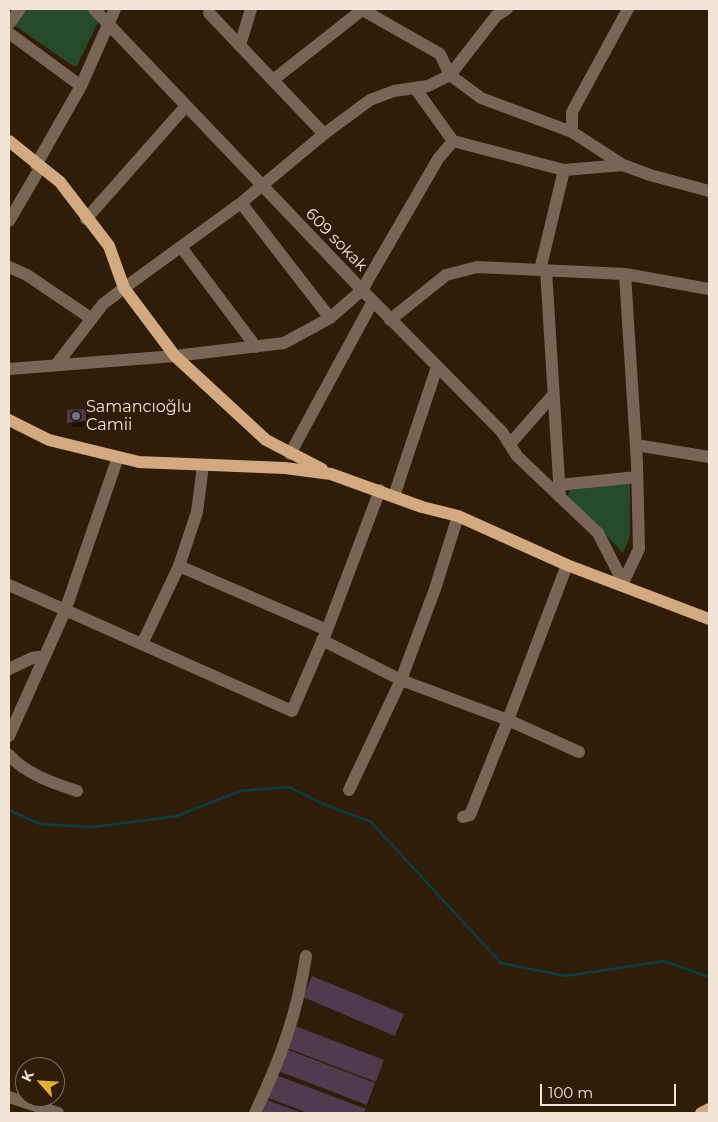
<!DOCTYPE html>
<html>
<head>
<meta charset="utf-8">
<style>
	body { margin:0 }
	#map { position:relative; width:718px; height:1122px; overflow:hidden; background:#301d09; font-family:Montserrat,sans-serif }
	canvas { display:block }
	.frame { position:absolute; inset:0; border:10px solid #f2e5d8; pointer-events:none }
	.north { position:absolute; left:15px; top:1057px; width:50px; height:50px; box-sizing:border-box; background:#301d09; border:1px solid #7e6d5c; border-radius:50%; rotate:296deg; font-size:14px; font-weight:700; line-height:20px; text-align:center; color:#f2e5d8 }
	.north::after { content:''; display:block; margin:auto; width:18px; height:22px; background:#e4ae35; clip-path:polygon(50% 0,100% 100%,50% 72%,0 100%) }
	.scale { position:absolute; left:540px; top:1084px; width:136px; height:22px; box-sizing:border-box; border:2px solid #f2e5d8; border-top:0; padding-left:6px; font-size:15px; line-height:18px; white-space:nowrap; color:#f2e5d8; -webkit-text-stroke:4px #301d09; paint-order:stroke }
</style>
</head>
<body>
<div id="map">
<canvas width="718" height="1122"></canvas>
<div class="frame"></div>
<div class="north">K</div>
<div class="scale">100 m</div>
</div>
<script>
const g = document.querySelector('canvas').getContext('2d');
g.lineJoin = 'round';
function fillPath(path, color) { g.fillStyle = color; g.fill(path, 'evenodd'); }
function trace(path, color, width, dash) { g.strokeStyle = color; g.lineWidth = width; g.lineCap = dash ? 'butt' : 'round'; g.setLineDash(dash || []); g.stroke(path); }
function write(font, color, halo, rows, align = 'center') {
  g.font = font + ' Montserrat,sans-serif'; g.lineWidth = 4.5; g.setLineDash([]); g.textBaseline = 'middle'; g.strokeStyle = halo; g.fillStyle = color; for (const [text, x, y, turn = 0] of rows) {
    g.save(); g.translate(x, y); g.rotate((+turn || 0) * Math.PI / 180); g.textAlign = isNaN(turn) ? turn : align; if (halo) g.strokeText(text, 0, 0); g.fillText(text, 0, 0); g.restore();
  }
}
fillPath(new Path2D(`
	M26 9H89L99 20 77 66H73L14 25Z
	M630 483V536L623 553 568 496 570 490Z`), '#264a26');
fillPath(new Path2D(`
	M85 410 90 415V426L73 427 69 422Z
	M313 977 404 1015 396 1035 305 997Z
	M287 1051 375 1084 368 1105 280 1072Z
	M270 1099 365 1110H366L365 1113H309Z`), '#0007');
trace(new Path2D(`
	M9 810 40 824 93 827 177 816 240 791 289 787 323 804 371 822 501 963 566 976 664 961 709 977`), '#0d3d44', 2.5);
fillPath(new Path2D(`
	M86 409V421L67 423V410Z
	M312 976 404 1014 395 1036 303 997Z
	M295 1026 384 1060 376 1082 287 1048Z
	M286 1049 375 1083 367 1105 278 1071Z
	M276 1075 366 1109 364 1113H308L268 1098Z
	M267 1100 302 1113H262Z`), '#513a4d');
trace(new Path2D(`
	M361 9 440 54 450 75 481 98 572 132 623 165 650 175 709 191
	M209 13 324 134
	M9 24 20 9
	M9 33 81 86
	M240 45 251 9
	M273 80 362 10
	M415 88 453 141 564 170 623 165
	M572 132V112L628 9
	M453 141 438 159 362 290 502 432 517 456 598 533 618 572 622 585
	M36 165 81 86 115 9
	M241 203 330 318
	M86 219 186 106
	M9 221 40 168
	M181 247 256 347
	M9 267 27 275 92 319
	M540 270 564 170
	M546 270 560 497
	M390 320 446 275 477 267 625 274
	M56 365 103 304 124 288 241 203 324 134 370 100 394 91 428 86 450 75 496 16 507 9
	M9 369 175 356 284 343 330 318 362 290 94 9
	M510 444 553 395
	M636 445 709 457
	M290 454 373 301
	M559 485 637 477
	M394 496 437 367
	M179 566 197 512 203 466
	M9 585 292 711 327 630 380 490
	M622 585 639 549 637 463 625 274 709 289
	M322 640 401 680 508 720 567 565
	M142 644 179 566 327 630
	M9 669 32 658 45 656
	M9 736 65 611 118 457
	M9 755C26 774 53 783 77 791
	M349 790 401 680 435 589 458 516
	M463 817 470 815 508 720 579 752
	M9 1097 58 1113
	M255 1113C280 1060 297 1015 306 956`), '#796553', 12);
trace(new Path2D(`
	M9 141 60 182 109 246 124 288 175 356 266 440 322 469
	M9 420 49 440 139 462 285 468 331 474 422 507 458 516 567 565 709 619
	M701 1113 709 1109`), '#d3a982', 12);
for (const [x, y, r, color] of [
	[76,416,5,"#6b7280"]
]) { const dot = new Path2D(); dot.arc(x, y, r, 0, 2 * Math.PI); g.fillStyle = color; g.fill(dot); trace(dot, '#301d09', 2); }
write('16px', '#f2e5d8', '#301d09', [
	["609 sokak",336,240,46]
]);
write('16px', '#f2e5d8', '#301d09', [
	["Samancıoğlu",86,407],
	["Camii",86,425]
], 'left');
</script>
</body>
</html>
